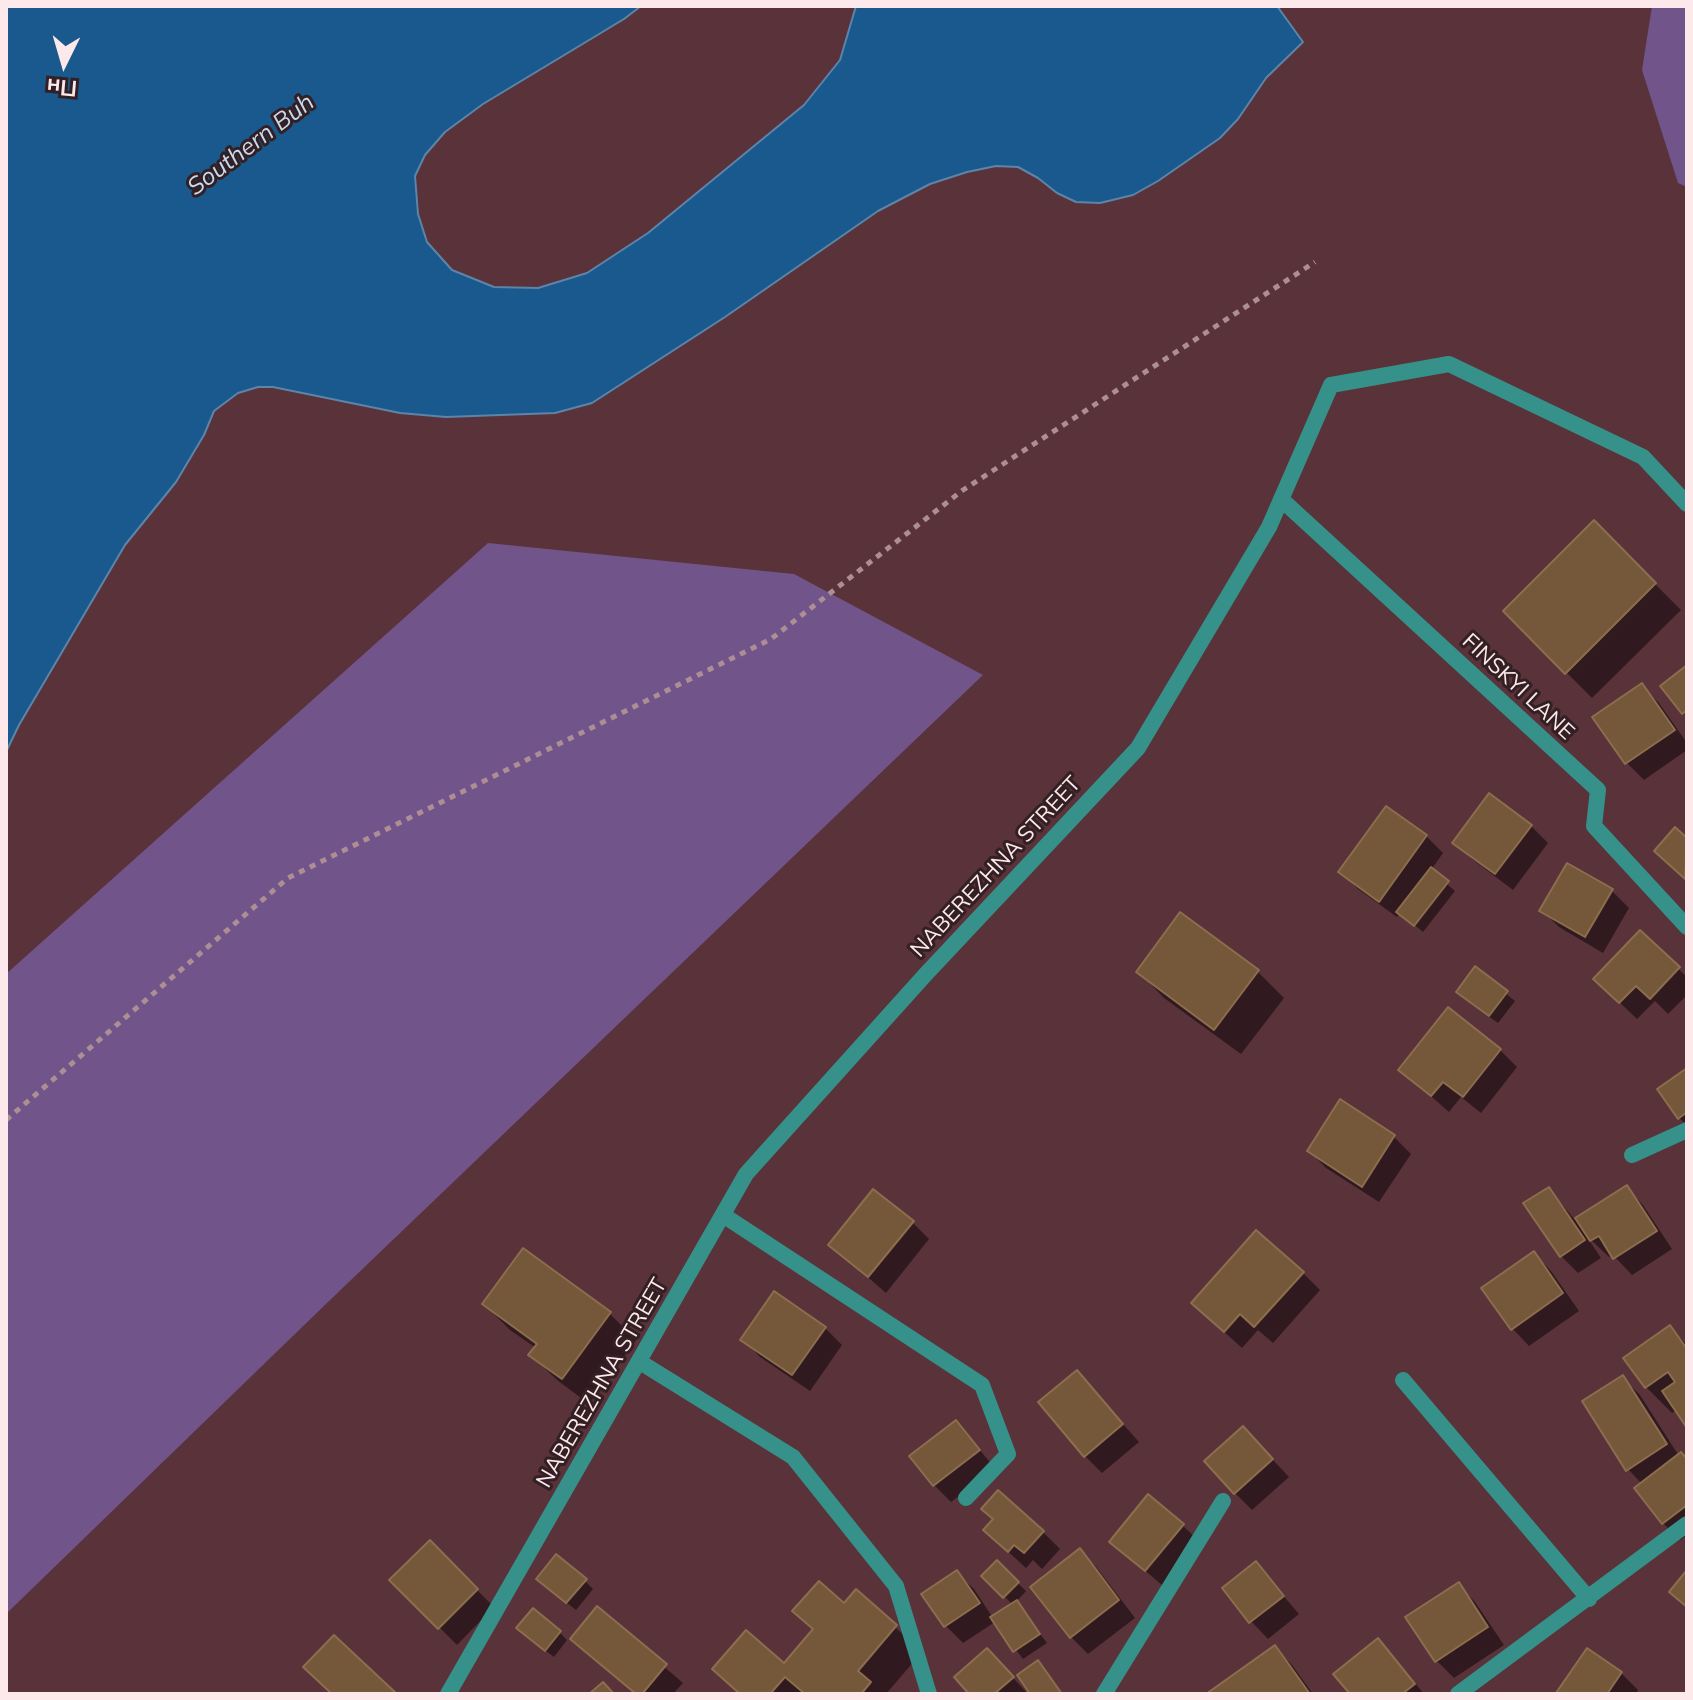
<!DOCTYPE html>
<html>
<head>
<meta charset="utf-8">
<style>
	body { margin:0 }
	#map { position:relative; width:1693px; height:1700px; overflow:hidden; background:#5a323a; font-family:Mulish,sans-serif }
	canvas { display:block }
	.frame { position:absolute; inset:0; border:8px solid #fde8eb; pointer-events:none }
	.north { position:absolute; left:24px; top:24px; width:80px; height:80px; -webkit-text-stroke:6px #332024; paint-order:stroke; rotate:185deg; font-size:22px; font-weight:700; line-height:32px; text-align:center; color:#fde8eb }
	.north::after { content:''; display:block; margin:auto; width:28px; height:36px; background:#fde8eb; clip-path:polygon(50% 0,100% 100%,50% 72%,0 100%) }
</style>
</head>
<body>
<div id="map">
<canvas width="1693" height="1700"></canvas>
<div class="frame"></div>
<div class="north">Пн</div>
</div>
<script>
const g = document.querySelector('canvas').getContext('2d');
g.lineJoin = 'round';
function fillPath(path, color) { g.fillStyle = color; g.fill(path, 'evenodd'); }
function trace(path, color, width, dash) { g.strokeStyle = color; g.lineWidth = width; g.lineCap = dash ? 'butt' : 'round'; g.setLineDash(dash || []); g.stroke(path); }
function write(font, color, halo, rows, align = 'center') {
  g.font = font + ' Mulish,sans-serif'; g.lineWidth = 6; g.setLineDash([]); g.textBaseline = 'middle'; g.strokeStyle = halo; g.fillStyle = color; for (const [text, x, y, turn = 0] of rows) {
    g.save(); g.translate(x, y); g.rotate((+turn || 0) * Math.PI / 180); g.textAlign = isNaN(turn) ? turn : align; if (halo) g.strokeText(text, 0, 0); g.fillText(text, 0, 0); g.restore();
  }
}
fillPath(new Path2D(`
	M1652 6H1687V187L1678 183 1642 70Z
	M488 543 794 574 983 675 328 1302 6 1614V974Z`), '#71548a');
const water = new Path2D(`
	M6 6H641L624 19 483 104 445 132 425 155 415 176 418 214 427 242 452 270 494 287 538 288 587 273 648 233 804 105 840 60 856 6H1277L1303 42 1266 78 1238 119 1220 138 1158 181 1133 195 1100 203 1076 202 1057 193 1038 178 1018 167 996 166 967 172 930 184 878 211 725 317 592 403 555 413 446 417 400 413 273 387H258L238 393 214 411 204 435 176 482 125 545 19 725 6 752Z`);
fillPath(water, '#19598d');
trace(water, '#5d84a9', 2);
fillPath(new Path2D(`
	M1594 523 1681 610 1592 698 1505 611Z
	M1641 685 1659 703 1687 743V750L1644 780 1627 763 1595 718Z
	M1531 826 1548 843 1513 890 1472 859 1455 842Z
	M1675 830 1687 840V879L1664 859Z
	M1426 836 1443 853 1431 870 1455 891 1423 932 1400 913 1397 917 1358 889 1341 872Z
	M1612 891 1629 908 1603 953 1559 927 1542 910Z
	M1640 933 1687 977V995L1668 1014 1655 1001 1637 1019 1613 996Z
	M1475 969 1515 1001 1498 1023 1466 1000Z
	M1139 972H1258L1284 998 1241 1054 1164 998Z
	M1449 1010 1500 1050 1517 1067 1481 1113 1461 1097 1449 1112 1401 1070Z
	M1687 1070V1125L1679 1118Z
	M1341 1102 1394 1137 1411 1154 1379 1202 1326 1168 1309 1150Z
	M1626 1187 1643 1205 1672 1249 1632 1275 1613 1255 1609 1257 1590 1239 1589 1240 1601 1258 1578 1273 1561 1256 1549 1189 1575 1220Z
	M912 1222 929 1239 886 1293 831 1245Z
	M523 1250 610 1314 636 1340 589 1404 557 1380 531 1355 536 1348 510 1330 484 1304Z
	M1534 1253 1551 1271 1579 1311 1529 1346 1512 1328Z
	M1303 1273 1320 1290 1273 1343 1258 1330 1242 1348 1211 1320Z
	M825 1328 842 1345 810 1391 760 1357 743 1339Z
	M1670 1328 1687 1345V1424L1677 1410 1672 1413 1646 1387Z
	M1077 1372 1139 1442 1102 1473 1085 1456Z
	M1623 1378 1640 1395 1679 1456 1687 1460V1535L1680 1540 1663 1523 1642 1484 1628 1469Z
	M956 1422 995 1468 951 1502 934 1485Z
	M1260 1446 1289 1477 1252 1510 1235 1493Z
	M1182 1525 1200 1542 1163 1586 1112 1542Z
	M1043 1532 1060 1549 1042 1569 1033 1560 1026 1568 1003 1547Z
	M430 1543 494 1607 457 1645 392 1580Z
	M1080 1551 1097 1568 1135 1618 1088 1654 1071 1637Z
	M997 1563 1026 1591 1016 1602 1047 1643 1023 1659 995 1622 963 1643 946 1626 956 1572 974 1589 993 1618 1013 1605 984 1576Z
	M1256 1564 1299 1614 1268 1639 1251 1621Z
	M585 1581 593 1589 576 1610 547 1587Z
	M1458 1584 1475 1602 1504 1645 1454 1678 1437 1661Z
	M857 1592 922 1652 886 1694H739L714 1669 784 1666 815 1631 795 1611 844 1606Z
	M597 1609 683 1683 673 1694H635L572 1639Z
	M559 1632 567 1640 554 1657 527 1636Z
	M1377 1640 1395 1658 1424 1694H1352Z
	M1274 1647 1292 1665 1313 1694H1209Z
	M1004 1668 1028 1694H972Z
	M1621 1673 1638 1690 1636 1694H1560Z`), '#0007');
const building = new Path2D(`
	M1594 520 1656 583 1565 674 1503 611Z
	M1687 665V710L1682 714 1660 686Z
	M1642 683 1675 730 1625 764 1592 717Z
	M1489 793 1532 825 1495 874 1452 843Z
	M1386 806 1427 835 1379 902 1338 872Z
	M1675 827 1687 838 1685 879 1654 851Z
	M1567 863 1613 889 1585 937 1539 911Z
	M1431 867 1449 881 1414 926 1396 912Z
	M1180 912 1259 970 1214 1030 1136 972Z
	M1640 930 1680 967 1650 999 1636 986 1619 1003 1593 979Z
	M1475 966 1508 991 1489 1016 1456 992Z
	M1448 1007 1501 1049 1463 1097 1443 1082 1431 1096 1398 1070Z
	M1687 1068V1112L1678 1119 1657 1089Z
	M1340 1099 1395 1135 1362 1187 1307 1151Z
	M1627 1185 1657 1231 1613 1259 1599 1236 1590 1241 1575 1218Z
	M1549 1187 1585 1240 1560 1257 1523 1203Z
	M873 1189 914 1221 868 1277 828 1245Z
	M1256 1230 1304 1272 1254 1327 1240 1314 1224 1332 1191 1303Z
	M523 1248 611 1312 562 1379 528 1355 537 1344 482 1304Z
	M1534 1251 1563 1293 1511 1330 1481 1288Z
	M774 1291 826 1327 792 1375 740 1340Z
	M1670 1325 1687 1349V1428L1662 1391 1675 1382 1668 1372 1645 1388 1623 1358Z
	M1077 1370 1123 1424 1084 1457 1038 1402Z
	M1623 1375 1667 1444 1626 1471 1582 1401Z
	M956 1420 980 1450 933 1486 909 1456Z
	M1243 1426 1273 1459 1234 1494 1204 1461Z
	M1681 1452 1687 1459V1505L1662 1524 1634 1488Z
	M998 1490 1044 1531 1024 1553 1014 1545 1008 1552 983 1530 993 1519 981 1509Z
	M1148 1494 1184 1524 1145 1571 1109 1542Z
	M430 1540 478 1589 438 1629 389 1580Z
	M1080 1548 1119 1600 1070 1638 1030 1587Z
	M556 1554 587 1579 566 1603 536 1579Z
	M997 1560 1019 1582 1003 1598 981 1576Z
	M1256 1561 1284 1596 1249 1623 1222 1588Z
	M957 1570 980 1603 944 1627 921 1594Z
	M1687 1570V1607L1669 1592Z
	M819 1581 844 1603 856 1589 897 1625 858 1671 871 1682 861 1694H805L785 1677 770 1694H740L712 1669 746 1630 784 1663 813 1629 792 1611Z
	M1459 1582 1488 1627 1435 1662 1405 1617Z
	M1017 1600 1040 1634 1013 1652 990 1617Z
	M597 1606 667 1664 642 1694H636L570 1639Z
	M533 1608 561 1631 545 1651 516 1628Z
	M334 1635 397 1694H332L303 1667Z
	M1378 1638 1415 1684 1402 1694H1350L1333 1674Z
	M1275 1645 1310 1694H1206Z
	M987 1648 1014 1677 994 1694H969L954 1677Z
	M1587 1648 1622 1672 1607 1694H1558L1556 1693Z
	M1038 1660 1062 1694H1030L1017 1675Z
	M603 1682 614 1694H589Z`);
fillPath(building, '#75583a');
trace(building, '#8c6e4e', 2);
trace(new Path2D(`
	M6 1120 288 878 771 639 963 490 1315 262`), '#ad8e94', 5, [6, 6]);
trace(new Path2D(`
	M1281 499 1598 790 1594 826 1687 927
	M1632 1155 1687 1130
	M723 1215 982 1385 1008 1454 966 1498
	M640 1362 793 1457 896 1586 929 1694
	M1403 1380 1589 1599
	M448 1694 746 1174 925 975 1138 748 1269 527 1331 385 1449 364 1643 457 1687 504
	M1104 1694 1223 1501
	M1458 1694 1687 1524`), '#359189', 16);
write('22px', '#fde8eb', '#332024', [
	["FINSKYI LANE",1518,687,43],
	["NABEREZHNA STREET",996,867,-47],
	["NABEREZHNA STREET",602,1383,-60]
]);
write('italic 24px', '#c7d9ec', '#332024', [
	["Southern Buh",251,145,-37]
]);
</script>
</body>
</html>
